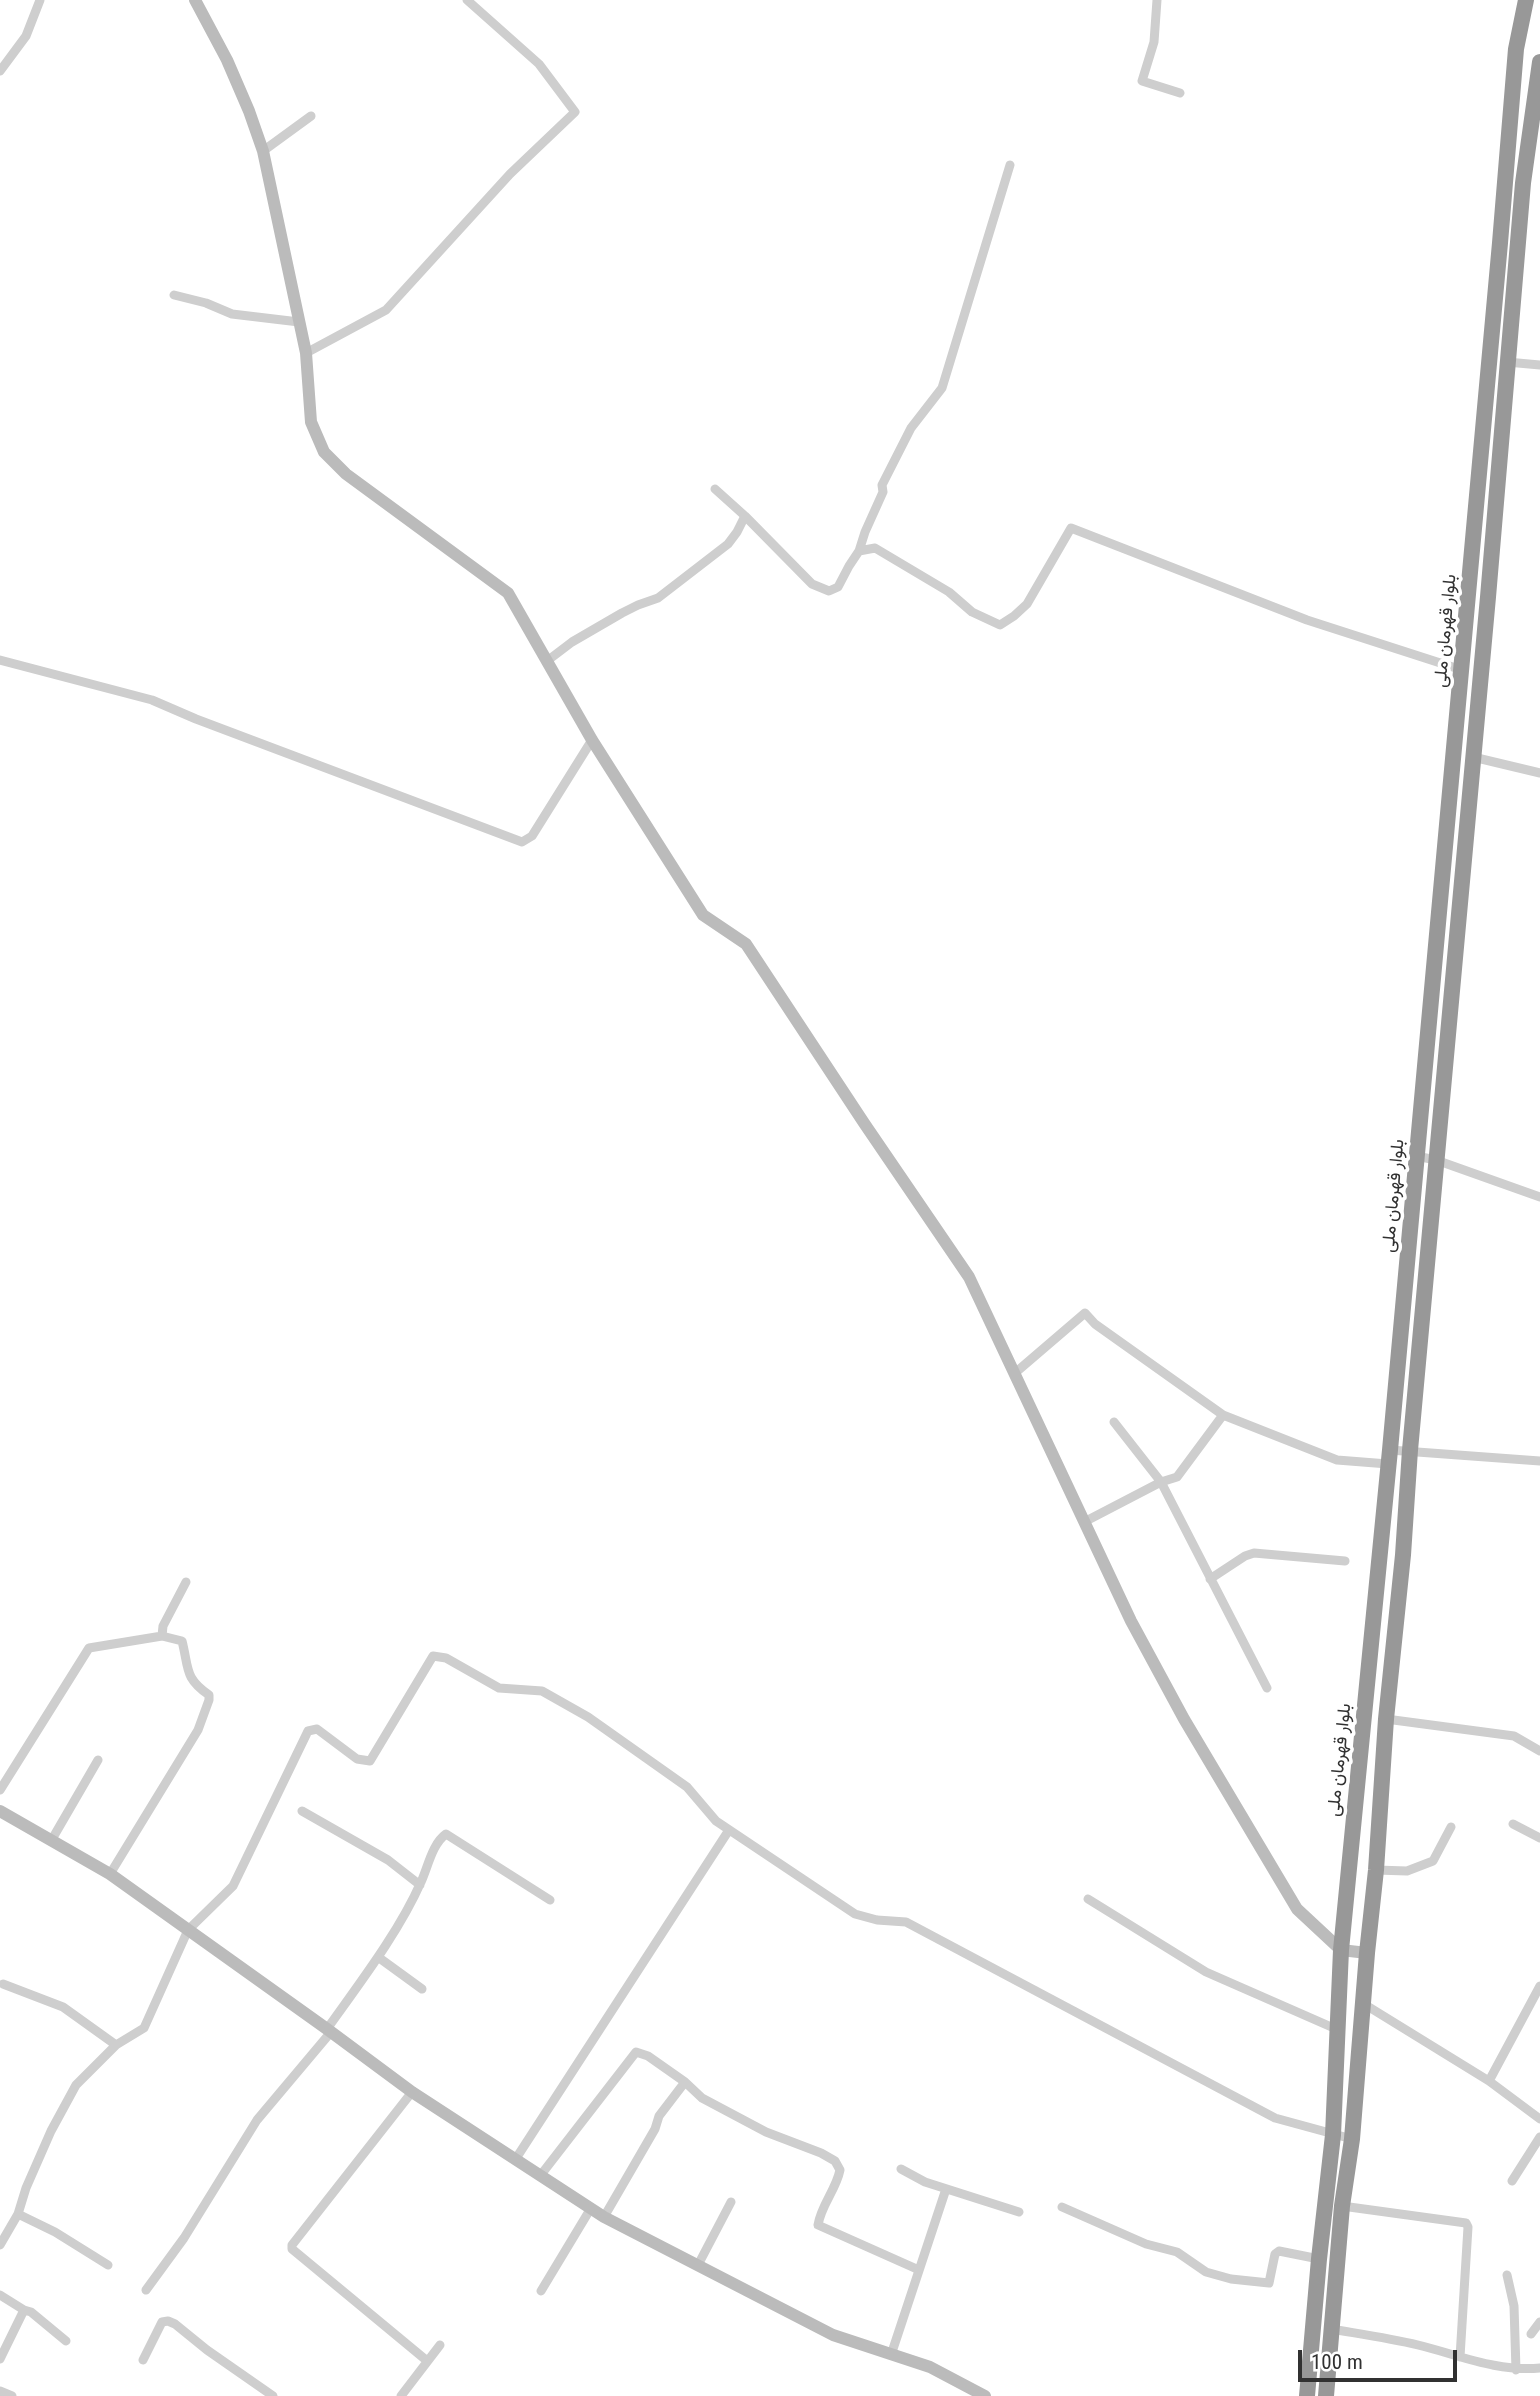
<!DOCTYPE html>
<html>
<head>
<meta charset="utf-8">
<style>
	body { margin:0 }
	#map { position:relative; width:1540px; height:2396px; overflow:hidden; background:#fff; font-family:"Roboto Condensed",sans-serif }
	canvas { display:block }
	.scale { position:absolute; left:1298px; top:2350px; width:159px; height:32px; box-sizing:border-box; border:4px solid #313131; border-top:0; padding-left:9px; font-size:21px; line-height:24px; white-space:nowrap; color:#313131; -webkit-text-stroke:5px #fff; paint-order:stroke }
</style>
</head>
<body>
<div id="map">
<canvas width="1540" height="2396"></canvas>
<div class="scale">100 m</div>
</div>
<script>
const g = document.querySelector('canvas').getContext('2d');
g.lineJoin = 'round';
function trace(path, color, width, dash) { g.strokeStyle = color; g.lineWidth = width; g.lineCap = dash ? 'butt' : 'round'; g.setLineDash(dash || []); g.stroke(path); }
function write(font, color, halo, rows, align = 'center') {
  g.font = font + ' "Roboto Condensed",Vazirmatn,sans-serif'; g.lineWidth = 7; g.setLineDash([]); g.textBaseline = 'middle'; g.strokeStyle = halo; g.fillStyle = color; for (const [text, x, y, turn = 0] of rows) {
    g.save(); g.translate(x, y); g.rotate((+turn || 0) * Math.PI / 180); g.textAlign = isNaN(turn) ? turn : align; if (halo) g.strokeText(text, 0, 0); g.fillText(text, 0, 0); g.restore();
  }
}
trace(new Path2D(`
	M1157 0 1154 42 1142 81 1180 93
	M0 71 26 36 40 0
	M263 151 311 116
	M174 295 206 303 232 314 299 322
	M306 353 386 310 510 174 575 112 539 64 467 0
	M1507 362 1540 365
	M715 489 745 516 812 584 829 591 838 587 849 566 859 551 875 548 949 592 972 612 1000 625 1014 616 1027 604 1071 528 1307 620 1462 670
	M859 551 865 532 883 492 882 485 911 428 942 388 1010 165
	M0 660 152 700 196 719 522 842 532 836 592 740
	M547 661 572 642 622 613 638 605 658 598 728 544 737 532 745 516
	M1473 757 1540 773
	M1416 1156 1436 1160 1540 1197
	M1015 1373 1085 1313 1095 1324 1223 1415 1337 1460 1388 1464
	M1114 1422 1161 1482 1267 1688
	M1390 1450 1540 1461
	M1086 1521 1161 1482 1177 1477 1223 1415
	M1210 1579 1245 1556 1254 1553 1345 1561
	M1386 1719 1514 1736 1540 1751
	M0 1790 89 1648 162 1636 163 1626 186 1582
	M302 1811 388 1860 420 1885
	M1513 1824 1540 1838
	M51 1841 98 1760
	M1376 1870 1407 1871 1433 1861 1451 1827
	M110 1874 198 1730 209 1700V1695C184 1678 189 1668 182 1641L162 1636
	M1088 1899 1206 1972 1336 2029
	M378 1957 422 1989
	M3 1984 63 2007 116 2045
	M1364 2004 1489 2081 1540 2119
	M327 2029C359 1984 399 1932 421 1882 428 1867 432 1844 446 1834L550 1900
	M1489 2081 1540 1986
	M412 2092 292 2245V2249L426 2360
	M515 2160 729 1830
	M901 2169 925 2182 1019 2212
	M540 2176 636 2052 648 2056 685 2082 702 2098 766 2132 821 2153 835 2161 840 2170C836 2190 821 2205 818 2225L919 2270
	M1512 2181 1540 2137
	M1342 2206 1466 2223 1468 2227 1460 2357
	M1062 2207 1146 2244 1177 2252 1206 2272 1231 2279 1269 2283 1275 2254 1279 2251 1319 2259
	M18 2214 55 2232 108 2265
	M604 2217 655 2129 659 2116 685 2082
	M0 2245 18 2214 26 2188 51 2131 76 2085 116 2045 144 2028 188 1930 233 1886 308 1731 317 1729 357 1759 370 1761 433 1656 446 1658 499 1688 542 1691 588 1717 687 1787 716 1821 855 1914 877 1920 906 1922 1275 2118 1352 2139
	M698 2265 731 2202
	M1507 2275 1514 2306 1516 2370
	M146 2290 184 2238 257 2120 331 2032
	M541 2291 591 2208
	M0 2295 24 2310 31 2312 66 2341
	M1331 2329C1360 2334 1389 2338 1418 2345 1459 2355 1497 2372 1540 2368
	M1531 2334 1540 2322
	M891 2355 946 2189
	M0 2359 24 2310
	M143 2360 162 2322 168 2321 175 2324 207 2350 273 2396
	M0 2391 12 2396
	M401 2396 440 2345`), '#cecece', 9);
trace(new Path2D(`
	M195 0 227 60 249 111 263 151 306 353 311 422 324 452 346 474 508 593 592 740 703 915 746 944 864 1123 969 1277 1131 1621 1184 1719 1297 1909 1341 1950 1367 1953
	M0 1811 110 1874 327 2029 412 2092 604 2217 833 2335 930 2367 985 2396`), '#bbb', 12);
trace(new Path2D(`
	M1307 2396 1319 2259 1333 2135 1341 1950 1390 1450 1500 243 1516 49 1526 0
	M1326 2396 1342 2206 1352 2139 1367 1953 1376 1870 1386 1719 1403 1555 1410 1450 1488 597 1523 183 1540 62`), '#989898', 16);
write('18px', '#313131', '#fff', [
	["بلوار قهرمان ملی",1446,631,-85],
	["بلوار قهرمان ملی",1394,1196,-85],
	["بلوار قهرمان ملی",1340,1760,-84]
]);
</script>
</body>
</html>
